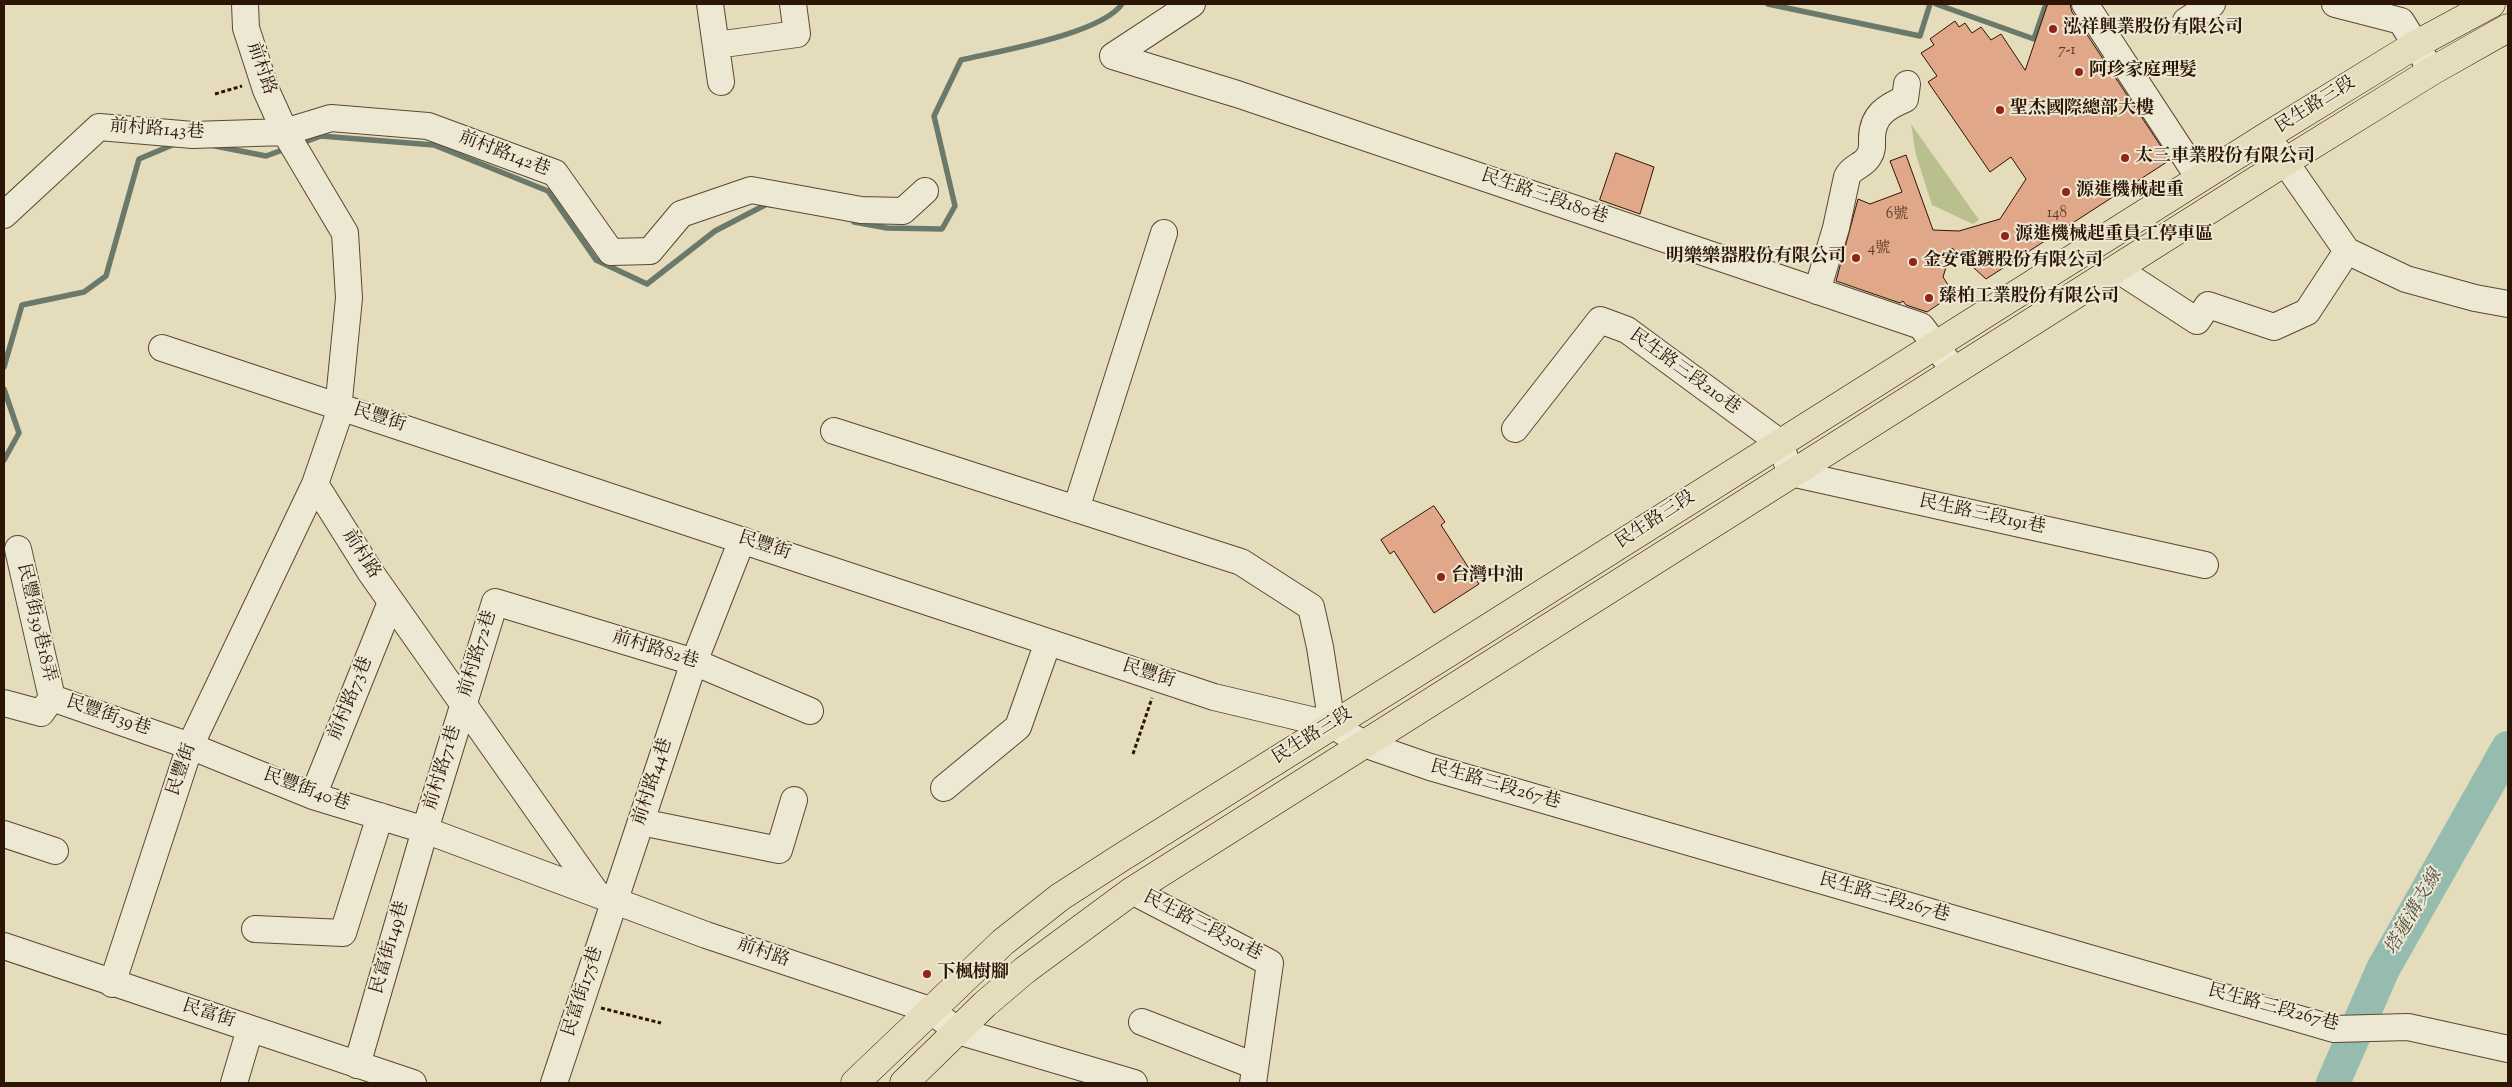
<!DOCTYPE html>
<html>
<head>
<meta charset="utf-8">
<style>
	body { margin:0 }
	#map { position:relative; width:2512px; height:1087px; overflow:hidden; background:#e4dcbb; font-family:"Sorts Mill Goudy",serif }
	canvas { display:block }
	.frame { position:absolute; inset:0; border:5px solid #2d1506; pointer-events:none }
</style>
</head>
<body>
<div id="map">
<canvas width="2512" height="1087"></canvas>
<div class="frame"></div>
</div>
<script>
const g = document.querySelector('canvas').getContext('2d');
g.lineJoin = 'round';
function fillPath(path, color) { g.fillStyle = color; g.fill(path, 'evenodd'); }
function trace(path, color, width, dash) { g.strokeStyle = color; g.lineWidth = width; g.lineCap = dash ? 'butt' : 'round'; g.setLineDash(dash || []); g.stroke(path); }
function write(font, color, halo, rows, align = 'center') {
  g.font = font + ' "Sorts Mill Goudy","Noto Serif TC",serif'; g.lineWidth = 4; g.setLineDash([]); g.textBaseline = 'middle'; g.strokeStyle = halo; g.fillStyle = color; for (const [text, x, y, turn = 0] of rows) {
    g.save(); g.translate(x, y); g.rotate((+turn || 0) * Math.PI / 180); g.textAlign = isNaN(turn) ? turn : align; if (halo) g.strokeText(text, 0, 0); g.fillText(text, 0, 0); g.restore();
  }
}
fillPath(new Path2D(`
	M1911 124 1979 220 1973 224 1932 205 1916 155Z`), '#b9bf8d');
trace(new Path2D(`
	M1768 4 1920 36 1930 4
	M1936 4 2034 39 2046 4
	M299 144 321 136 434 145 548 191 596 260 647 284 715 231 767 204 771 205
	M215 146 266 156 288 148
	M854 222 887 228 942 229 955 206 934 116 961 60C999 51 1101 34 1122 4
	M4 367 22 305 84 292 106 276 139 159 177 143
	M4 389 19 433 4 460`), '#6b796b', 5.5);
trace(new Path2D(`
	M2333 1083 2383 969 2508 748`), '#95bcaf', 34);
const building = new Path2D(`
	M2048 4H2070L2072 12 2170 160 1986 279 1952 248 1943 277 1954 294 1927 312 1906 305 1903 301 1900 303 1836 281 1858 199 1870 204 1902 192 1890 161 1906 155 1933 230 1959 231 2000 219 2026 179 2011 157 1990 172 1928 82 1937 76 1921 53 1934 45 1930 39 1955 21 1959 27 1965 23 1972 33 1981 27 1991 40 2001 34 2025 70Z
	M1616 153 1654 167 1640 214 1600 200Z
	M1434 506 1445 522 1441 525 1479 584 1434 613 1394 551 1390 554 1381 540Z`);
fillPath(building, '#e1a789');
trace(building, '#2d1506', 1);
const minor = new Path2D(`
	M710 4 721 82
	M2085 4 2199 178
	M2335 4 2401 21 2432 71
	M2186 21 2212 4
	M716 45 797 34 793 4
	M1113 56 1237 94 1921 326 1954 370
	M1113 56 1192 4
	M2267 136 2347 251 2406 279 2475 298 2508 304
	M4 215 99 127 193 135 285 132 331 118 428 126 555 173 611 252 650 251 681 214 751 190 861 210 903 211 925 191
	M2117 269 2197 321 2208 305 2274 327 2307 312 2347 251
	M1817 291 1836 228 1847 177C1852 166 1864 166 1869 156 1873 150 1872 144 1872 137 1873 115 1886 107 1905 99L1907 84
	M162 348 1214 697 1332 725 1364 744 1430 767 2334 1029 2408 1027 2508 1049
	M1515 429 1600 320 1627 330 1779 442 1791 473 2205 565
	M834 431 1241 562 1311 607 1320 647 1332 725
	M315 484 371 573 597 894
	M1076 509 1164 233
	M18 549 52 698
	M52 698 190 746 313 796 425 830 706 935 930 1010 958 1031 1134 1083
	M4 703 41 713 52 698
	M944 788 1018 727 1048 642
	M313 796 391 602
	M641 822 779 850 794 800
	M4 834 55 851
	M1132 891 1270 963 1253 1083
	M255 929 343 933 380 816
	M4 946 413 1083
	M112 984 190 746 315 484 337 420 349 298 345 233 285 132 266 90 246 28 245 4
	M1142 1022 1255 1066
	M357 1065 425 830 495 602 694 662 810 711
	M234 1083 250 1029
	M554 1083 694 662 742 540`);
const major = new Path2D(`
	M855 1083 1003 942 1060 897 1122 857 1445 655 2267 136 2415 45 2491 4
	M904 1083 985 1004 1025 970 1132 891 2285 162 2432 71 2508 28`);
trace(minor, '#5b4733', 28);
trace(major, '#2d1506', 29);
trace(new Path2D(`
	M215 94 242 86
	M1133 754 1152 698
	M601 1008 661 1023`), '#2d1506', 3, [4, 2.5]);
trace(minor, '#ede8d3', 26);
trace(major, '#e4dcbb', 28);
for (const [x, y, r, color] of [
	[2053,29,5,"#8f2418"],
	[2079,72,5,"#8f2418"],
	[2000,110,5,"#8f2418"],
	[2125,158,5,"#8f2418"],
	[2066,192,5,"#8f2418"],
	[2005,236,5,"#8f2418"],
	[1856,258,5,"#8f2418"],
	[1913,262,5,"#8f2418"],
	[1929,298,5,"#8f2418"],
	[1441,577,5,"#8f2418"],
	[927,974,5,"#8f2418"]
]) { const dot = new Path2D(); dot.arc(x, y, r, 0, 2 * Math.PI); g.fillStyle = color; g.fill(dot); trace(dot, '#ede8d3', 2); }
write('15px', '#5a3a27', null, [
	["7-1",2067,51],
	["148",2057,214],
	["6號",1897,215],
	["4號",1879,249]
]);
write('bold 18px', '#2d1506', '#ede8d3', [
	["泓祥興業股份有限公司",2063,29],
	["阿珍家庭理髮",2089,72],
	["聖杰國際總部大樓",2010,110],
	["太三車業股份有限公司",2135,158],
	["源進機械起重",2076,192],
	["源進機械起重員工停車區",2015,236],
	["明樂樂器股份有限公司",1846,258,"right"],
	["金安電鍍股份有限公司",1923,262],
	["臻柏工業股份有限公司",1939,298],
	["台灣中油",1451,577],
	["下楓樹腳",937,974]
], 'left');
write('18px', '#2d1506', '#ede8d3', [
	["前村路",260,69,71],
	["民生路三段",2316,106,-32],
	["前村路143巷",157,131,4],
	["前村路142巷",504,155,21],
	["民生路三段180巷",1544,198,19],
	["民生路三段210巷",1684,373,36],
	["民豐街",379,419,18],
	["民生路三段191巷",1982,516,12],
	["民生路三段",1656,521,-33],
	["民豐街",764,547,18],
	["前村路",360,555,57],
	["民豐街39巷18弄",35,623,77],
	["前村路82巷",655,651,17],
	["前村路72巷",479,654,-73],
	["民豐街",1148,675,18],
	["前村路73巷",352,699,-68],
	["民豐街39巷",108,717,19],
	["民生路三段",1313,737,-32],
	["前村路71巷",444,768,-73],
	["民豐街",183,770,-71],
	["前村路44巷",654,782,-72],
	["民生路三段267巷",1495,786,16],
	["民豐街40巷",306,791,20],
	["民生路三段267巷",1884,899,16],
	["民生路三段301巷",1202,927,27],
	["民富街149巷",391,948,-74],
	["前村路",763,954,19],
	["民富街175巷",584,992,-72],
	["民生路三段267巷",2273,1009,15],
	["民富街",208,1015,18]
]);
write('italic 19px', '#514f41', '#ede8d3', [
	["塔蓮溝支線",2415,913,-60]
]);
</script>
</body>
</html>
